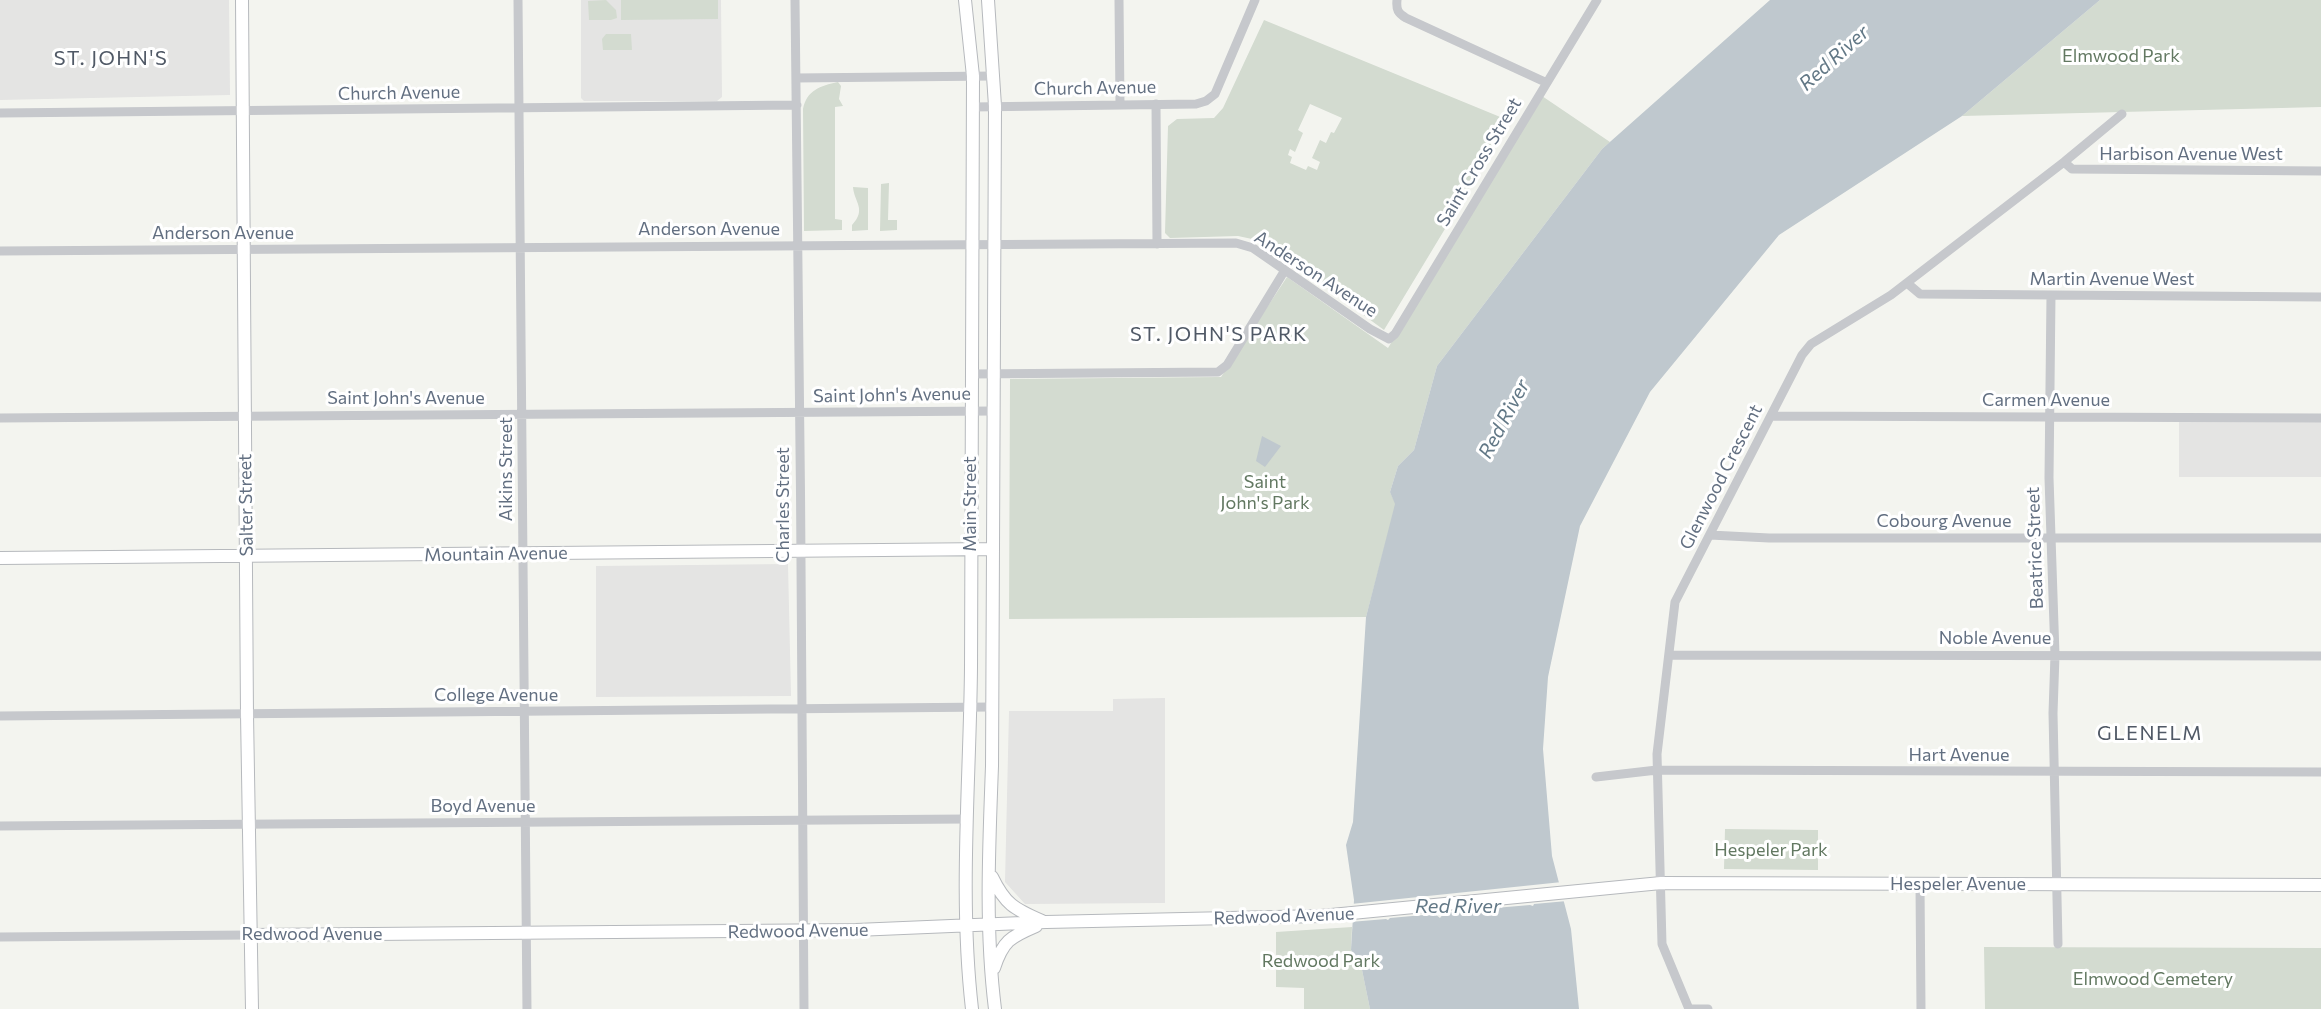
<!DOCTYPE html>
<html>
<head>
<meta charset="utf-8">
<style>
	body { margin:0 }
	canvas { display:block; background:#f3f4ef }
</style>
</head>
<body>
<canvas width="2321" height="1009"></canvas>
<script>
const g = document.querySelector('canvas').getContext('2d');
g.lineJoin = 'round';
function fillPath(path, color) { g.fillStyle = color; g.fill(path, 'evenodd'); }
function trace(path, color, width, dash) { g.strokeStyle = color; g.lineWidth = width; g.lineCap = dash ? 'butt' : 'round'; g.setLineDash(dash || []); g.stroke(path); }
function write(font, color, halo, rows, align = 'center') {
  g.font = font + ' Commissioner,sans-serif'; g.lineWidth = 6; g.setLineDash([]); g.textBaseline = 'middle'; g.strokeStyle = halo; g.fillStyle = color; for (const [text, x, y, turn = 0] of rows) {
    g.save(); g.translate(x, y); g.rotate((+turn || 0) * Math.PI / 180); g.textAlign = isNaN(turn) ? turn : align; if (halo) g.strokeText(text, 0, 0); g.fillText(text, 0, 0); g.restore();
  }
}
fillPath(new Path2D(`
	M0 0H229L230 95 0 100Z
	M581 0H721L722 97 717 101H584L581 98Z
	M2179 417H2321V477H2179Z
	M788 564 791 696 596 697V566Z
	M1165 698V903L1025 904 1005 882 1009 711H1113V699Z`), '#e4e4e3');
fillPath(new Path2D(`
	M606 0 616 10 617 18 611 20H589L588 1Z
	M621 0H718V19L621 20Z
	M2100 0H2321V107L1962 116Z
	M1264 20 1510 121 1384 330 1313 278 1252 239 1238 236 1170 238 1165 233 1168 126 1177 119 1214 118 1223 108ZM1310 104 1342 118 1334 133 1331 132 1326 143 1320 140 1312 158 1320 162 1317 170 1308 166 1306 170 1290 163 1292 157 1288 155 1290 149 1295 152 1303 133 1298 130Z
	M606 34H631L632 50H603L602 39Z
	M838 82 841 86 839 99 843 106 835 107V219L842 220V230L804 231 803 109C807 90 820 86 838 82Z
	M1542 96 1610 142 1602 149 1437 366 1414 450 1398 466 1390 492 1396 504 1366 617 1009 619 1010 379 1221 377 1287 277 1388 348Z
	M889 183 888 220H897V230L880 231 881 184Z
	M853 187 868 188V230L852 231V225C867 209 854 202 853 187Z
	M1725 829 1818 830V870L1724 869Z
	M1352 927 1351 950 1361 965 1370 1009H1304V988L1276 987V932Z
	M1984 947 2321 948V1009H1985Z`), '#d3dbd0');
fillPath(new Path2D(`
	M1770 0H2100L1962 116 1779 235 1650 392 1580 526 1548 677 1543 749 1552 856 1571 929 1579 1009H1370L1361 965 1351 950 1354 900 1346 845 1353 822 1366 617 1395 504 1390 492 1398 466 1414 450 1437 366 1602 149Z
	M1262 436 1281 446 1265 467 1256 461Z`), '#bfc8ce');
fillPath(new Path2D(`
	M1562 882 1567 901 1534 904 1533 906 1530 905 1495 908 1493 910 1491 909 1444 913 1440 918 1435 914 1390 918 1388 920 1386 919 1350 922 1351 904Z`), '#f3f4ef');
const major = new Path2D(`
	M242 0 247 714 252 1009
	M965 0 973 76C971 273 971 470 971 667 970 780 959 896 972 1009
	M988 0 995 106 992 766C989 847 985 929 995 1009
	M0 558 992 549
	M992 877C1005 904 1014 909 1042 921
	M250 935 856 930 1046 922 1321 916 1661 883 2321 885
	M994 968C1003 941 1010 937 1036 926`);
trace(major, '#b6b9bd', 14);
trace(new Path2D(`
	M518 0 527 1009
	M795 0C799 336 803 673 804 1009
	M1119 0 1120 104
	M1397 0C1396 10 1398 13 1406 18L1545 82
	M796 78 994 76
	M1156 104 1157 244
	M972 107 1196 104 1206 101 1215 94 1255 0
	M0 113 797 105
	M2064 162 2072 169 2321 171
	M0 251 1236 243 1253 248 1370 329 1389 339 1395 334 1597 0
	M1907 283 1920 294 2321 297
	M2051 295 2049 478 2055 655 2053 713 2058 944
	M971 374 1218 372 1227 365 1285 270
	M1771 416 2321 418
	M0 418 993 411
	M1710 535 1769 538H2321
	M1670 655 2321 656
	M0 716 991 707
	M1596 777 1657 770 2321 772
	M0 826 967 819
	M1920 885 1921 1009
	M0 937 250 935
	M1689 1009 1662 944 1657 754 1675 602 1802 355 1811 344 1891 295 2064 162 2122 114
	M1689 1009H1708`), '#c6c8cc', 9);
trace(major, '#fff', 12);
write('18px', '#627861', '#fff', [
	["Elmwood Park",2121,56],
	["Saint",1265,482],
	["John's Park",1265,503],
	["Hespeler Park",1771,850],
	["Redwood Park",1321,961],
	["Elmwood Cemetery",2153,979]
]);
write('18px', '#626f81', '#fff', [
	["Church Avenue",1095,88,-1],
	["Church Avenue",399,93,-1],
	["Harbison Avenue West",2191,154],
	["Saint Cross Street",1479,162,-59],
	["Anderson Avenue",709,229],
	["Anderson Avenue",223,233],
	["Anderson Avenue",1316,274,33],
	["Martin Avenue West",2112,279],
	["Saint John's Avenue",892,395,-1],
	["Saint John's Avenue",406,398],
	["Carmen Avenue",2046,400],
	["Aikins Street",506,469,-90],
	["Glenwood Crescent",1721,477,-63],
	["Main Street",970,504,-90],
	["Salter Street",246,505,-91],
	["Charles Street",783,505,-90],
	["Cobourg Avenue",1944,521],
	["Beatrice Street",2035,548,-92],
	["Mountain Avenue",496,554,-1],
	["Noble Avenue",1995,638],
	["College Avenue",496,695],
	["Hart Avenue",1959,755],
	["Boyd Avenue",483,806],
	["Hespeler Avenue",1958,884],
	["Redwood Avenue",1284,916,-2],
	["Redwood Avenue",798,931,-1],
	["Redwood Avenue",312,934]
]);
g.letterSpacing = '1.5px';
write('20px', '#505966', '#fff', [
	["ST. JOHN'S",111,58],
	["ST. JOHN'S PARK",1219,334],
	["GLENELM",2150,733]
]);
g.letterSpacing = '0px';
write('italic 20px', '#627886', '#fff', [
	["Red River",1834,58,-42],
	["Red River",1504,419,-62],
	["Red River",1458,906]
]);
</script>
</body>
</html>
